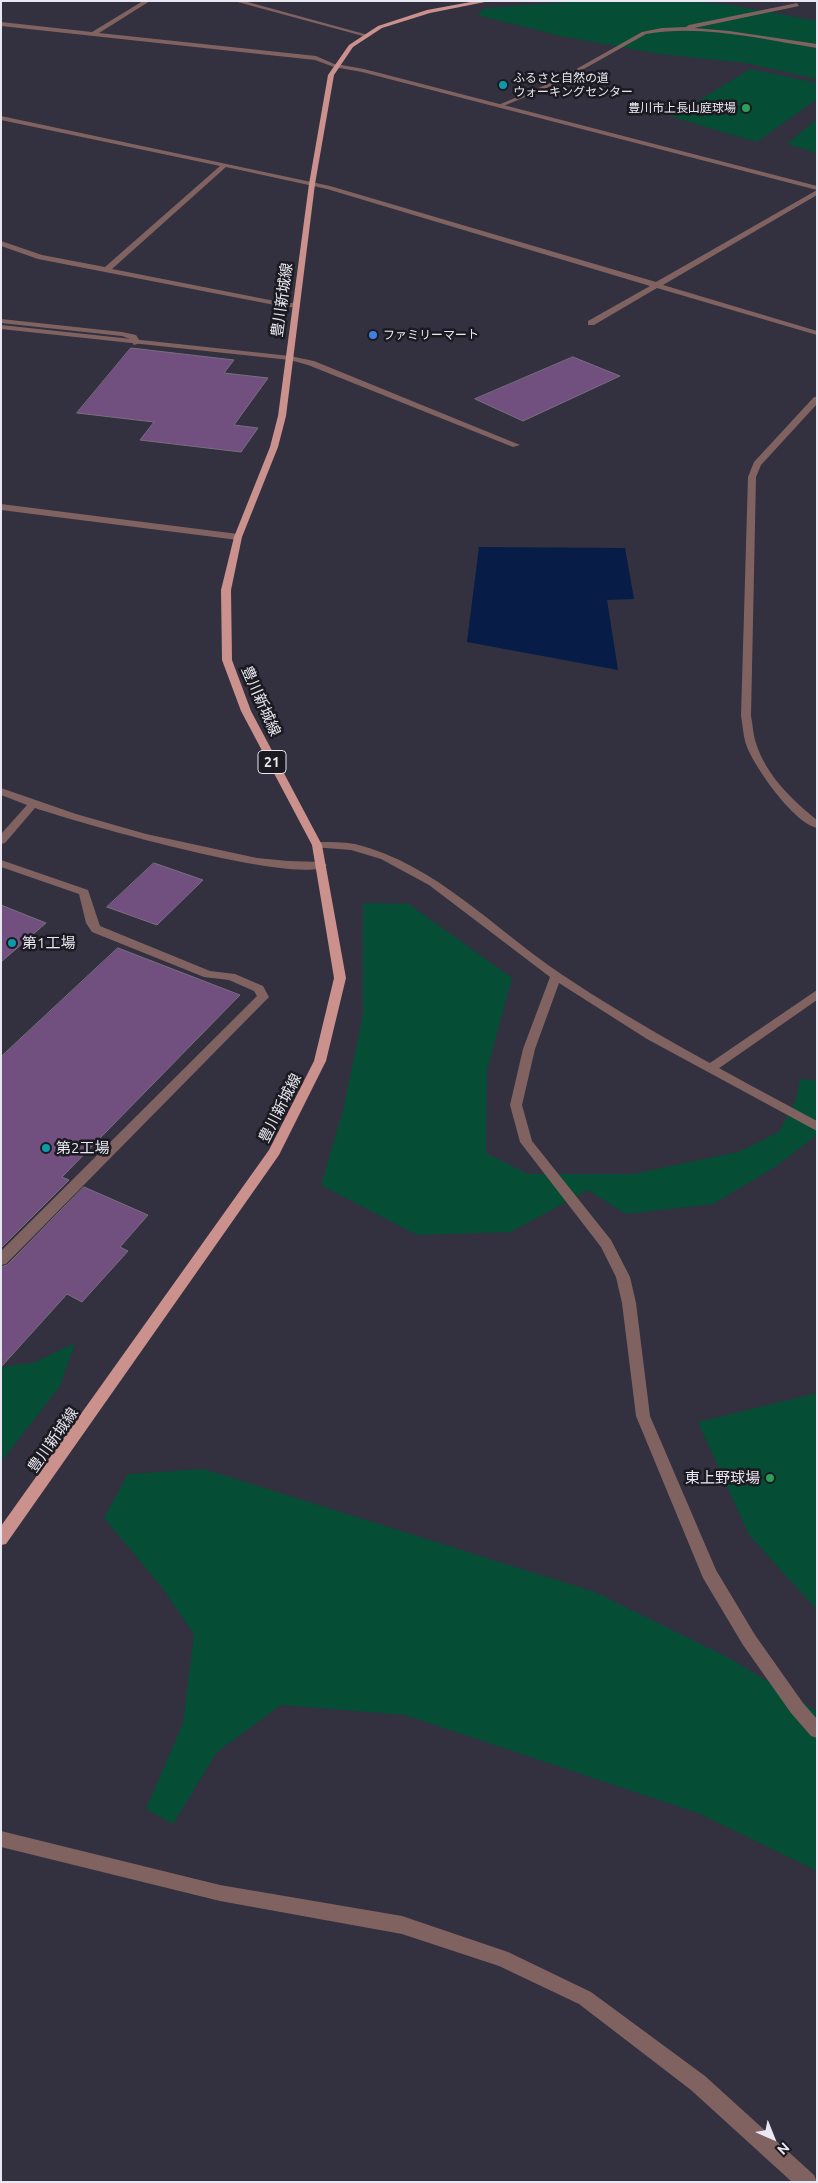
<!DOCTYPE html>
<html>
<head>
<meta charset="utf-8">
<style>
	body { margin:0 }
	#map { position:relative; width:818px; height:2183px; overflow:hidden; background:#333040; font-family:Ubuntu,sans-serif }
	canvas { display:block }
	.frame { position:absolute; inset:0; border:2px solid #e9e8f2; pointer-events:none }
	.north { position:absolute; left:748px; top:2113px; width:50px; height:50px; -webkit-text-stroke:4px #1b1a21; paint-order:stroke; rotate:136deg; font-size:14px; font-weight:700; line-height:20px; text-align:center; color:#e9e8f2 }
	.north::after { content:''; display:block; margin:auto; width:18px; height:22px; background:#e9e8f2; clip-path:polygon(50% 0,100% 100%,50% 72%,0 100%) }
</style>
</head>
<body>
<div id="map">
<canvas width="818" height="2183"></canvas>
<div class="frame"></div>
<div class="north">N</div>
</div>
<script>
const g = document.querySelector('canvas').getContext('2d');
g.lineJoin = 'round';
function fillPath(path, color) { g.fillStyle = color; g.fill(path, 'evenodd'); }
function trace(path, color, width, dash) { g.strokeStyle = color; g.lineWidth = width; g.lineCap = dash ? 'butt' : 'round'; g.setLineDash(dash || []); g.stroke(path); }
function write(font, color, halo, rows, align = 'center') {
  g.font = font + ' Ubuntu,"Noto Sans JP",sans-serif'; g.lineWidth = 5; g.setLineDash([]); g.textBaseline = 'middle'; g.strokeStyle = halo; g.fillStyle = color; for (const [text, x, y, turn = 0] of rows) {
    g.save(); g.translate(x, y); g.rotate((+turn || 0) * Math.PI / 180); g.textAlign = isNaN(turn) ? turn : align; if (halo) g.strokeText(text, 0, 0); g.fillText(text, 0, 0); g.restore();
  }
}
fillPath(new Path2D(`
	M586 1H688L731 5 817 21V79L746 63 659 54 560 36 477 15 485 8Z
	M750 69 817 83V99L757 142 672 117Z
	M817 119V153L787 144Z
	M363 903 409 904 512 978 487 1070 486 1153 528 1174H633L738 1152 779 1132 796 1100 800 1079 817 1080V1135L775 1167 713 1204 626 1214 588 1190 511 1232 417 1235 321 1185 343 1110 363 1015Z
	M75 1343 60 1386 1 1462V1367L33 1363Z
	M817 1393V1610L749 1535 698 1422Z
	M204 1469 595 1592 729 1658 817 1711V1871L700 1814 405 1715 281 1705 217 1752 173 1824 146 1809 183 1723 194 1634 160 1585 104 1518 128 1474Z`), '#064d36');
fillPath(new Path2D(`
	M479 547 625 548 634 599 607 600 618 670 467 642Z`), '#071c46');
const building = new Path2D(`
	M131 348 234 360 224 373 268 378 234 425 258 428 241 452 140 440 154 422 77 413Z
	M573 357 620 376 523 421 475 399Z
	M154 863 203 880 157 925 107 907Z
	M1 905 46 923 1 962Z
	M118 948 240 995 62 1177 69 1180 1 1248V1057Z
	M84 1187 148 1215 120 1247 128 1251 82 1302 67 1294 1 1367V1267L7 1265Z`);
fillPath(building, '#714f7e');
trace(building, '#7a6f7f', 1);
fillPath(new Path2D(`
	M797 3 799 6 694 28 729 31 817 44V48C761 39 702 24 646 34L559 83 501 107 496 106 555 81 642 32 662 28 686 27 689 25Z
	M1 319 122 332 136 335 141 343 134 345 130 339 122 336 1 323Z
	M1 788 76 814 146 834 257 858 288 861 321 862 327 865C304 888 72 821 35 808L5 843 1 844V834L27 805 1 795Z
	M1 860 88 890 100 926 210 971 235 974 263 986 269 997 6 1264 1 1265V1251L257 996 254 991 229 980 204 977 92 932 86 923 79 894 1 867Z`), '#806360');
fillPath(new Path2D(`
	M143 1H150L99 33 316 56 339 66 334 67 315 60 1 26V22L92 32Z
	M234 1H244L368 35 363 36Z
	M1 116 330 186 656 282 817 190V195L663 285 817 331V335L657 288 594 325H588V321L650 286 327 189 226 167 112 269 285 303H300V307H285L38 259 1 246V241L42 255 105 267 220 166 1 120Z
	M1 325 290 356 314 361 520 445 513 447 308 365 290 360 1 329Z
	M317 842C329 842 343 842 355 844 436 864 494 929 561 974 643 1029 730 1074 817 1121V1131L647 1039 559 983 535 1049 522 1105 532 1141 611 1240 630 1277 636 1303 650 1416 716 1570 755 1635 803 1703 817 1719V1738L811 1736 791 1713 743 1645 703 1578 636 1416 622 1303 616 1277 601 1247 520 1142 510 1105 523 1049 550 977 429 885 381 859 351 850 313 847 312 845 313 843Z
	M1 1831 220 1885 402 1916 508 1952 591 1992 705 2076 814 2175 817 2182H792L691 2090 579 2004 499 1966 402 1934 220 1901 1 1847Z`), '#806360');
fillPath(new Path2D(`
	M336 64 364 69 817 186V190L362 72 334 67Z
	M814 397H817V404L761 465 756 477 751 716C753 725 753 735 756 743 766 775 792 800 817 820V828C793 822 756 769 747 747 743 737 743 726 741 716L748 477 754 462Z
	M1 504 238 534 242 537 238 540 1 510Z
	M817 990V1000L715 1071H707L705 1068 707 1065Z`), '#806360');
fillPath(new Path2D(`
	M476 1H490L430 13 382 28 353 47 334 75 315 184 286 416 278 447 242 537 231 590 232 660 251 711 322 845 346 978 326 1061 279 1155 6 1544 1 1545V1526L269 1150 314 1061 334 978 312 845 241 711 222 660 221 590 234 537 270 447 278 416 309 184 328 75 349 45 378 26 427 10Z`), '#cb918c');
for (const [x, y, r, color] of [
	[503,85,5,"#0f9aa8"],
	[746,108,5,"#2e9e5b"],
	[373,335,5,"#3f7fe0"],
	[12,943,5,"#0f9aa8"],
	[46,1148,5,"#0f9aa8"],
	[770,1478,5,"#2e9e5b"]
]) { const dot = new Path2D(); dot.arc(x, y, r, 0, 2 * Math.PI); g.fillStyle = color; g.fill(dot); trace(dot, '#1b1a21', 2); }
write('12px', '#e9e8f2', '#1b1a21', [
	["ふるさと自然の道",513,78],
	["ウォーキングセンター",513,92],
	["豊川市上長山庭球場",736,108,"right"],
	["ファミリーマート",383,335]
], 'left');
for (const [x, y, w] of [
	[272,762,28]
]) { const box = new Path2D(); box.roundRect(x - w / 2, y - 11.5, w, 23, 4); g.fillStyle = '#1b1a21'; g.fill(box); trace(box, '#e9e8f2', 1); }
write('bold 14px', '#e9e8f2', null, [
	["21",272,762]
]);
write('15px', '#e9e8f2', '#1b1a21', [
	["豊川新城線",282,300,-82],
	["豊川新城線",261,701,66],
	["豊川新城線",280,1108,-63],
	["豊川新城線",53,1440,-55]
]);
write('15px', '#e9e8f2', '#1b1a21', [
	["第1工場",22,943],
	["第2工場",56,1148],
	["東上野球場",760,1478,"right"]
], 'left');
</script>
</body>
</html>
